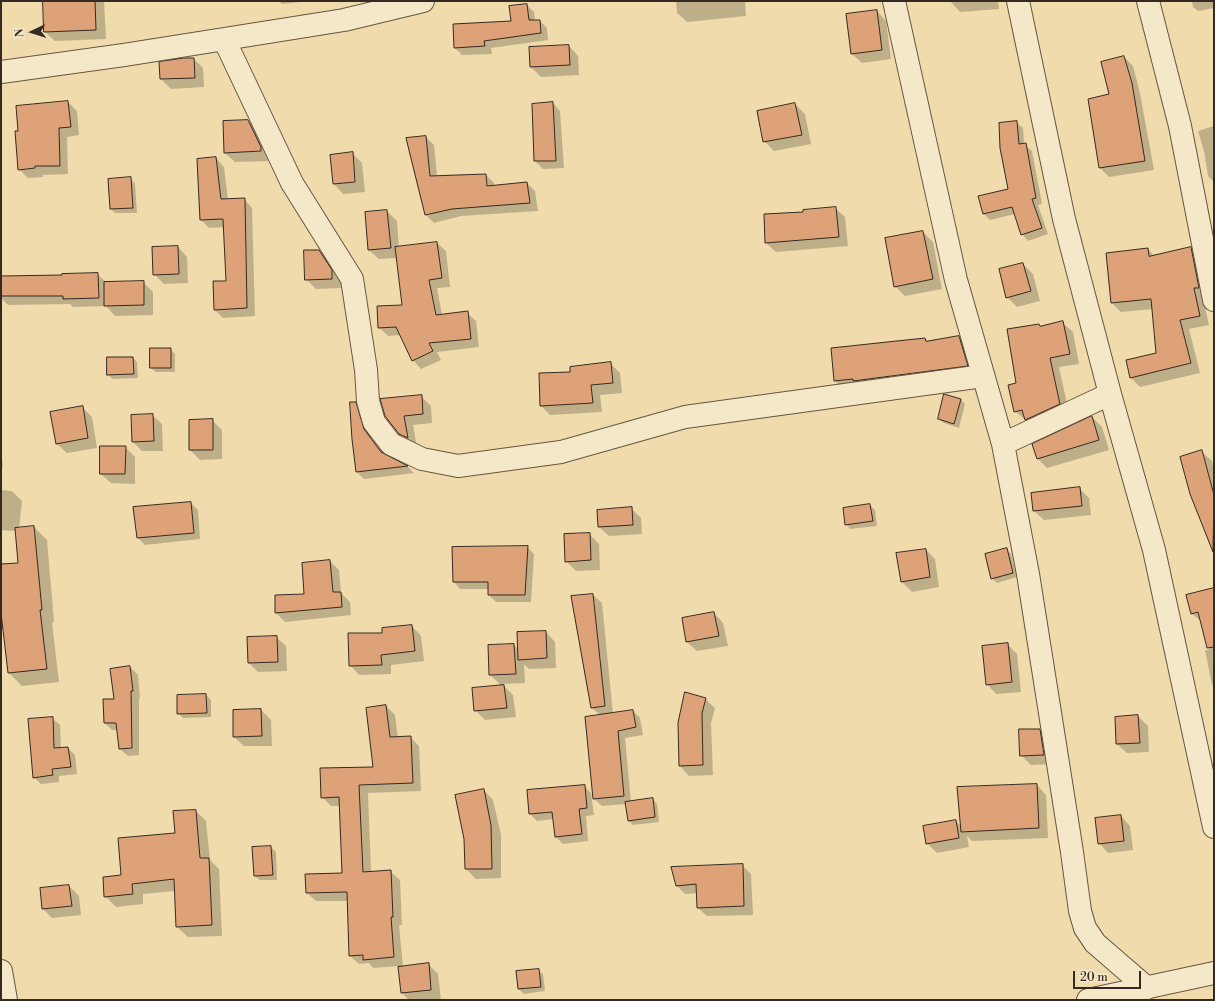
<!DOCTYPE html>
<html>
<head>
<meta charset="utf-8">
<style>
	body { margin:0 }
	#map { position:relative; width:1215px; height:1001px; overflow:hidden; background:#efdbac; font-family:"Libre Bodoni",serif }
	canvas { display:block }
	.frame { position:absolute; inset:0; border:2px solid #362921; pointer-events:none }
	.north { position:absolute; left:12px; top:12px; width:40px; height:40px; -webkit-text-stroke:3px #f5e8c9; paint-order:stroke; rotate:266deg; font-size:11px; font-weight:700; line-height:16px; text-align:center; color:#362921 }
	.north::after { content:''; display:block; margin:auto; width:14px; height:18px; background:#362921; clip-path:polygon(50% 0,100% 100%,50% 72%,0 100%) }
	.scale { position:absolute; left:1073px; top:971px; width:68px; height:18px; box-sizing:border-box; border:2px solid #362921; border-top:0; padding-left:5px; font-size:12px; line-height:14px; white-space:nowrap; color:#362921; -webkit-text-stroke:3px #f5e8c9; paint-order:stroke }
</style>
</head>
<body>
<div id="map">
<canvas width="1215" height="1001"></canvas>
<div class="frame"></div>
<div class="north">N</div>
<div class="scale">20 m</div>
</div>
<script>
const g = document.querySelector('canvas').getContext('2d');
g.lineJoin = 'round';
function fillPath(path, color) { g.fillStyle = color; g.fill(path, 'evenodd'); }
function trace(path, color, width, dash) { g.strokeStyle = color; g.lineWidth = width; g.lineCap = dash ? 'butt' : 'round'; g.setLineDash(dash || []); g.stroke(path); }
fillPath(new Path2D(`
	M44 1H104L106 39 55 41 45 32Z
	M279 1H300V2L282 4Z
	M676 1H745L746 16 687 22 677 13Z
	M950 1H998L999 9 960 12Z
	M1192 1H1214V8L1198 11 1193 7Z
	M527 5 534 12 535 21H540L547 28 548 40 491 48 492 54 462 55 454 47 512 22Z
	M877 11 886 21 891 59 862 63 852 54Z
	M569 46 578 56 579 75 541 77 531 67 530 48Z
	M1124 57 1133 66 1140 93 1154 170 1109 177 1100 168 1089 100 1111 95Z
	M194 59 203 68 204 87 171 89 161 79Z
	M68 102 77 111 79 135 67 137 68 174 43 175V177L28 178 19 169V132Z
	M553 103 560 111 564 168 543 169 535 161Z
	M795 104 805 114 811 144 774 151 764 141Z
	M248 121 258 131 271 161 235 162 225 153Z
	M1016 122 1023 128 1024 144 1032 151 1042 204 1038 205 1048 234 1028 241 1022 234 1015 214 990 220 984 214 979 197 1009 190Z
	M1214 126V182L1208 176 1204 151 1198 131Z
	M426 137 434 145 437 177 486 175 494 183V186L527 183 535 191 538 211 461 216 434 223 426 215 407 139Z
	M352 153 362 163 365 192 343 194 334 184 331 155Z
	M216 158 224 167 228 200 244 199 252 208 255 316 223 318 215 310 227 282 225 227 209 228 201 220Z
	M130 179 135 183 137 213H115L111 209Z
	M835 208 845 217 848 246 776 252 766 243 804 213Z
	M387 211 397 221 399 248 437 243 446 251 450 287 437 288 442 315 467 313 476 321 479 347 437 352 441 360 421 369 413 360 401 335 388 336 379 327 403 306 397 258 379 259 369 250Z
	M923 232 933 242 942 289 905 296 895 286Z
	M178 247 187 257 188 283 164 284 154 274Z
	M1191 248 1200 258 1203 298 1209 325 1189 329 1200 373 1140 387 1131 378 1157 354 1153 309 1121 312 1112 303 1148 249 1154 256Z
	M319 251 328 261 341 280V288L316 289 306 279Z
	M1023 264 1033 274 1040 301 1017 307 1007 297Z
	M97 274 106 282H143L153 292V315L115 316 106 306 73 307 70 304 8 305 1 298V277L63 276Z
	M1063 323 1073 332 1079 364 1059 367 1069 413 1036 429 1015 411 1017 384 1039 325 1041 327Z
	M959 337 972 350 980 378 848 394 835 381 925 339 928 342Z
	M170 349 175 354V372H156L151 368Z
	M133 358 137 362 138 378 113 379 108 375Z
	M610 363 620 373 622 393 600 395 602 412 550 415 541 406 572 373Z
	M421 396 431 406 432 423 413 425 417 447 410 443 400 433 386 416Z
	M961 400 965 404 959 428 944 423 939 419Z
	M355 403 363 410 371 438 384 454 408 467 414 473 364 479 357 472Z
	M82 407 92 417 97 448 67 453 57 444Z
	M152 415 162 424 163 451H142L133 442Z
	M1092 417 1102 427 1109 450 1047 468 1037 458Z
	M212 420 222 430V459L200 460 190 450Z
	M125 447 135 457V484L111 483 101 474Z
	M1 449 3 467H1Z
	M1202 452 1212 461 1214 470V502L1201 506Z
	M1079 488 1089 498 1091 515 1044 520 1034 511Z
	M1 490 12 491 22 501 19 529 34 527 47 540 54 622 52 623 59 682 22 686 9 673 4 627H1V565L19 564 16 531 1 530Z
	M191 503 198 510 200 539 145 545 138 538Z
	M870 505 875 510 877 526 850 529 846 524Z
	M631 508 641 518 642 534 609 536 599 527Z
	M589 534 599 544 600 570 576 571 566 561Z
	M527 547 534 554 531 602H496L489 595V589H460L454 582Z
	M1006 549 1011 554 1017 577 997 583 992 578Z
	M926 550 935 559 939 587 912 592 902 582Z
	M330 561 339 570 341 593 350 602 351 615 285 622 276 613 306 595Z
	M1214 589V688L1212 685 1205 650H1209L1202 622 1192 614Z
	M593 595 602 603 613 714 633 711 640 718 643 735 625 738 631 802 653 799 657 804 659 822 633 825 628 820 626 804 602 806 594 799 600 715 592 708 572 597Z
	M714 613 723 623 728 646 697 651 687 642Z
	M412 626 421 636 424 661 391 665V674L359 675 350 665 383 634Z
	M546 632 555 642 556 668 529 669 524 664 525 683 502 684 513 695 516 717 485 720 475 710 502 686 490 675 514 645 519 650Z
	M276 637 286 646 287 671 258 672 249 663Z
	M1007 644 1017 654 1021 692 996 694 987 684Z
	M130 667 138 675 140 698H139V755L128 756 120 749 118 730H112L105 723Z
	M206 695 211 700V717L183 718 178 713Z
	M705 699 715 708 711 723 713 775 689 776 680 766Z
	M386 706 395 715 398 738 410 737 419 746 421 791 368 793 371 872H391L400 880 402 925H399L403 967 428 964 438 974 441 1000H409L402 993 399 966 373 968 369 963 359 964 350 956 348 901H316L307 893 343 874 340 806H331L322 797 375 768Z
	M261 710 271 720 272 746H244L234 737Z
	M1138 716 1148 726 1149 752 1127 753 1117 744Z
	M52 718 60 725 61 749 68 748 75 755 77 774 59 776V782L41 784 34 777Z
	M1039 730 1049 740 1053 764 1031 765 1021 755Z
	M1037 785 1046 795 1048 838 972 841 967 836 969 847 937 853 927 843 956 821 962 827Z
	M584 786 591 793 594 815 586 816 588 841 563 844 556 837 554 819 537 821 530 814Z
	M484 790 493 800 501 835V878L476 879 466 869 465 839Z
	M196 811 206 821 210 860 219 869 222 936 188 937 177 927 175 891 143 894V904L116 907 105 896 123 876 176 833Z
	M1121 816 1130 826 1133 850 1108 853 1099 843Z
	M271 847 276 852 277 880H260L255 876Z
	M742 865 751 874 753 915 707 916 698 908 697 893 685 894 676 885Z
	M69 886 79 896 81 915 52 918 43 909Z
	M538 970 543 974 545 991 524 994 519 989 517 972Z`), '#0003');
const building = new Path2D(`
	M43 1H95L96 30 44 32Z
	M527 4 529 20H540L541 33 484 41 485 46 454 48 453 24 511 21 509 6Z
	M877 10 882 50 851 54 846 14Z
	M569 45 570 65 530 67 529 47Z
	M1124 56 1132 83 1145 161 1099 168 1088 99 1109 94 1101 62Z
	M184 58H194L195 78 160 79 159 62Z
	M68 101 71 127 59 128 60 166H35V168L18 170 15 131H18L16 106Z
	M553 102 556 161H534L532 104Z
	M795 103 802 135 763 142 757 111Z
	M248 120 261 147V151L224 153 223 121Z
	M1017 121 1019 144 1026 143 1036 198 1032 199 1042 228 1021 235 1012 207 983 214 978 196 1008 189 1000 148 999 123Z
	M426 136 430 176 486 174 487 186 527 182 530 203 452 209 425 215 406 138Z
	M353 152 355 182 333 184 330 155Z
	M216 157 221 199 245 198 247 308 214 310 213 281H226L223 219 200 220 197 159Z
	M131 177 133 208 110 209 108 179Z
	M836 207 839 237 765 243 764 214 803 212V210Z
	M387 210 391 248 368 250 365 212Z
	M923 231 933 279 894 287 885 238Z
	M437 242 442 278 429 280 436 315 468 311 471 339 429 343 433 351 412 361 396 327 378 328 377 306 402 305 395 247Z
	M178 246 179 274 153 275 152 247Z
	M1191 247 1199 288H1194L1200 316 1180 320 1191 363 1130 378 1126 360 1156 353 1151 299 1111 303 1106 253 1148 248 1149 256Z
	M304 250H319L332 270V279L305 280Z
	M1023 263 1031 291 1006 298 999 269Z
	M98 273 99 298 63 299V296H1V276L62 275V274Z
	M144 281V305L104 306V282Z
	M1063 321 1070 354 1050 358 1060 404 1025 420 1022 410 1014 412 1008 385 1016 383 1007 329 1039 324 1040 326Z
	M959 336 968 366 853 381V379L834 381 831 348 925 338 926 341Z
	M150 348H171V368H150Z
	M107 357H133L134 374 107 375Z
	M611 362 613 383 591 385 593 403 540 406 539 373 570 372V367Z
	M944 394 961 399 954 424 938 419Z
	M422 395 423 414 404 416 408 438 399 434 385 416 380 399Z
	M350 402H356L364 429 381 452 408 466 356 472 352 439Z
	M83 406 88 438 56 444 50 412Z
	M153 414 154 441 132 442 131 415Z
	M1092 416 1099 440 1037 459 1032 444Z
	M213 419V450H189V420Z
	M100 446H126L125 474H100Z
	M1202 450 1214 495 1213 552 1190 494 1180 457Z
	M1080 487 1082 506 1033 511 1031 493Z
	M191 502 194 533 137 538 133 507Z
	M870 504 873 521 845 525 843 508Z
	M632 507 633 525 598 527 597 510Z
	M34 526 42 610H40L47 669 8 673 1 613V564L18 563 15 528Z
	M590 533 591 560 565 562 564 534Z
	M528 546 525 595H488V582H453L452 547Z
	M1007 548 1013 573 991 579 985 554Z
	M926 549 930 577 901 582 896 553Z
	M330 560 333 592H341L342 607 275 613V595L304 594 302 563Z
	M1214 588V647L1207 648 1198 612 1191 614 1186 595Z
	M593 594 605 706 591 708 571 596Z
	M714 612 719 636 686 642 682 618Z
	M412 625 415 651 381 655 382 665 349 666 348 633H382V628Z
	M546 631 547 658 518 660 517 632Z
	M277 636 278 662 248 663 247 637Z
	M1008 643 1012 682 986 685 982 646Z
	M514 644 516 674 489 675 488 645Z
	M130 666 133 691H131L132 748 119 749 116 723H104L103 699H114L110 669Z
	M504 685 507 708 474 711 472 688Z
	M685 692 706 698 702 713 703 765 679 766 678 723Z
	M206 694 207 713 177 714V695Z
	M386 705 390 737 411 736 413 783 359 785 363 872 391 870 393 917H391L394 957 363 960V955L349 956 347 892 306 893 305 874 342 873 339 797 321 798 320 768 373 767 366 708Z
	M261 709 262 736 233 737V710Z
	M633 710 636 727 618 731 624 796 593 799 585 717Z
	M1138 715 1140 743 1116 744 1115 717Z
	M53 717 54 748 68 747 71 767 52 769 53 775 33 778 28 719Z
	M1019 729H1040L1044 755 1020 756Z
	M1037 784 1039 828 961 832 957 787Z
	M585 785 587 808 579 809 582 834 555 837 552 812 529 814 527 790Z
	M484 789 491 825 492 869H465L464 839 455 795Z
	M653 798 655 817 628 821 625 802Z
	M196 810 200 858H209L212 925 176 927 174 879 132 884 133 894 104 897 103 877 121 875 118 838 175 833 173 811Z
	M1121 815 1124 841 1098 844 1095 818Z
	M956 820 959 838 926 844 923 826Z
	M271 846 273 875 254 876 252 847Z
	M743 864 744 906 697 908 696 884 676 886 671 867Z
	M69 885 72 906 42 909 40 888Z
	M429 963 431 990 401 993 398 967Z
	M539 969 541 987 518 989 516 971Z`);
fillPath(building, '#dea279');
trace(building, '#362921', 1);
const minor = new Path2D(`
	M894 1 956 280 1003 444 1028 574 1072 852 1080 911 1085 928 1095 943 1147 988
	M1018 1 1064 219 1110 394 1154 550 1214 827
	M1148 1 1180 126 1214 300
	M224 39 292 183 352 279 366 370 368 401 374 422 391 444 422 459 458 466 561 452 685 417 983 376
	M1 72 124 55 344 20 423 1
	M1003 444 1110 394
	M1 971 6 1000
	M1088 1000 1214 973`);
trace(minor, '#645644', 24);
trace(minor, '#f5e8c9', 22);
</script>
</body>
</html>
